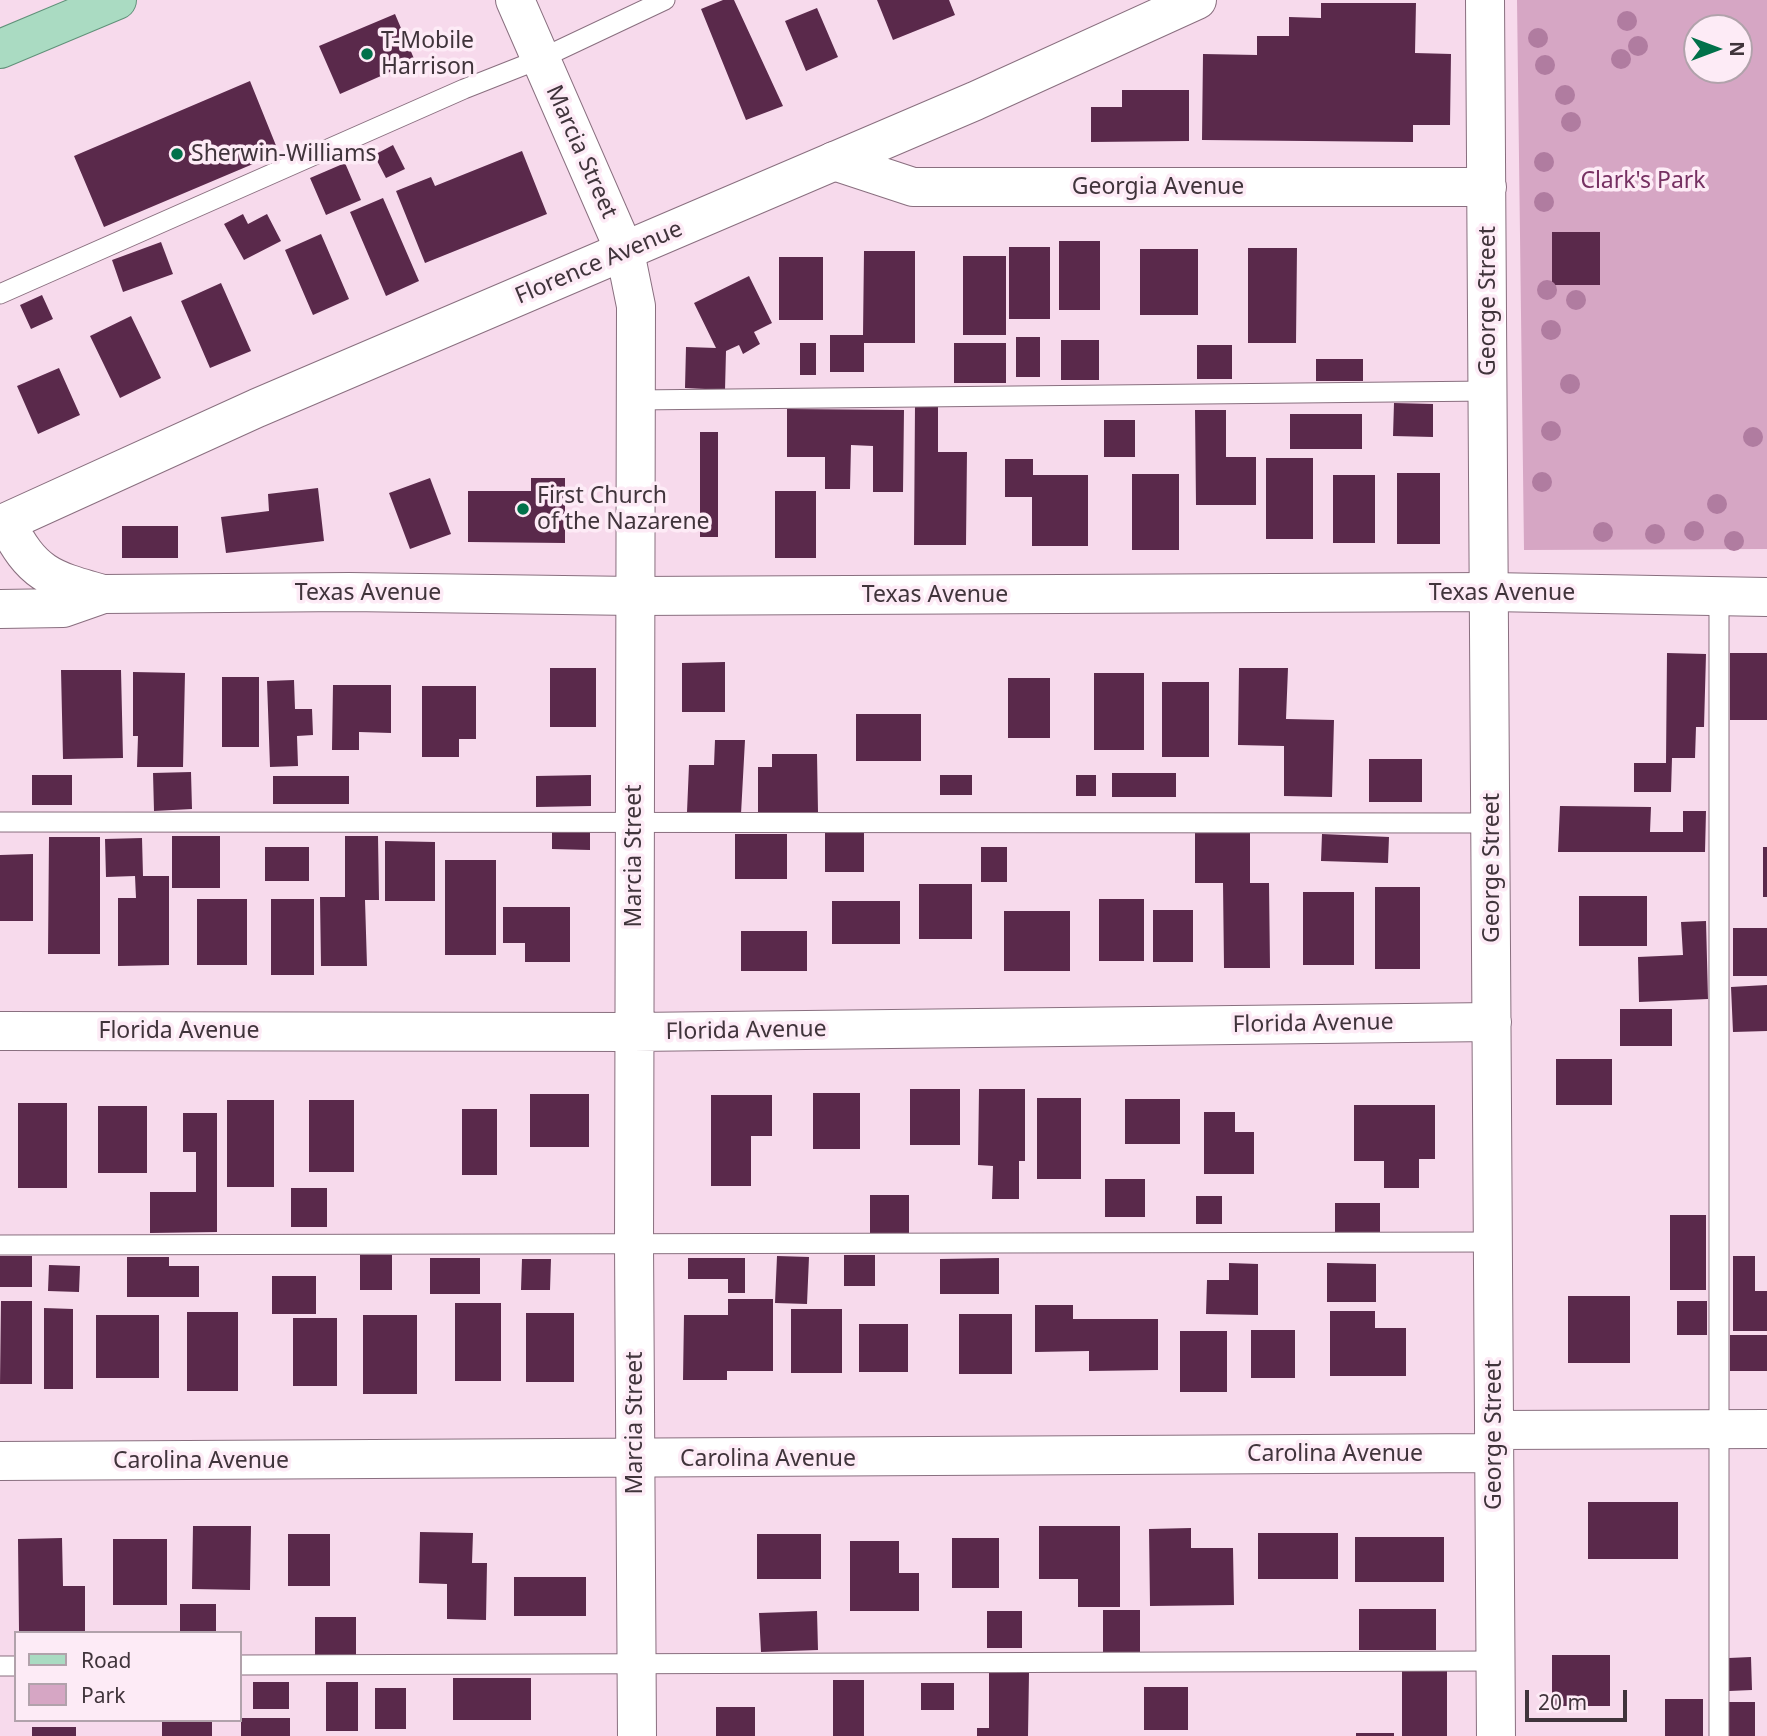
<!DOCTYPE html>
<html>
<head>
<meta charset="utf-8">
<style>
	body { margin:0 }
	#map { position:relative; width:1767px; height:1736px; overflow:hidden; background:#f7daec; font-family:"Noto Sans",sans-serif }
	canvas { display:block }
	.legend { position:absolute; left:14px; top:1631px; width:228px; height:91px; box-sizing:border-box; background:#fdebf6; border:2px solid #b1a2ab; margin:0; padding:9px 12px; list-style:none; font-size:21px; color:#40343b }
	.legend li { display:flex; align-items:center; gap:14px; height:35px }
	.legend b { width:35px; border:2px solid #b1a2ab }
	.north { position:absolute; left:1683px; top:14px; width:70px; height:70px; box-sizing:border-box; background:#fdebf6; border:2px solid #b1a2ab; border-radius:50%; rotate:90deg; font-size:19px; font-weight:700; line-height:28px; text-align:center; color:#40343b }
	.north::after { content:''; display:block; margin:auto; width:24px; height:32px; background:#01714a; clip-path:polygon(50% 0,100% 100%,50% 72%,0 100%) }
	.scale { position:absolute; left:1525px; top:1690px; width:102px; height:32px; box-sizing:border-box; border:4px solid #40343b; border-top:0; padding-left:9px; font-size:21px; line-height:24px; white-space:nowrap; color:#40343b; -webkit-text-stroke:5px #fdebf6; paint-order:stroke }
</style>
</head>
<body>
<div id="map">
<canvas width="1767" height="1736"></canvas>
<ul class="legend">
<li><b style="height:9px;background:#aadbc2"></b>Road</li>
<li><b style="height:19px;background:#d6a6c4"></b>Park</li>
</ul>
<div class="north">N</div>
<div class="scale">20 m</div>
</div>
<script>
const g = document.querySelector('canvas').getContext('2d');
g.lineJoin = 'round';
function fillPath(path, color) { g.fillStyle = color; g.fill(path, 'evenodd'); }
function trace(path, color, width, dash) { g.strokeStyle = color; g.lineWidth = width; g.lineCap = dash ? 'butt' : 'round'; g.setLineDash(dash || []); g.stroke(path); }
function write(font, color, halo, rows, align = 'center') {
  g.font = font + ' "Noto Sans",sans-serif'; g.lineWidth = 7; g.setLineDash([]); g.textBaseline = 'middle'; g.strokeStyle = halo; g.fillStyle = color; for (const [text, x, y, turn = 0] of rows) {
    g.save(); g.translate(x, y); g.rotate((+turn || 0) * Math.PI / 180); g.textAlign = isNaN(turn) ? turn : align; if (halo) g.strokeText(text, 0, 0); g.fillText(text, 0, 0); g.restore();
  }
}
fillPath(new Path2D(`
	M1517 0H1767V549L1524 550ZM1697 28H1739V70H1697Z`), '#d6a6c4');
fillPath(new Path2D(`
	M723 0H734L783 106 746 120 701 9Z
	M877 0H949L955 15 893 40Z
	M1321 3H1416L1415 53 1451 54 1450 125H1413V142L1202 140 1203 54 1257 55V36H1289V17L1321 18Z
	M817 8 838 57 806 71 785 21Z
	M395 14 415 61 340 94 319 46Z
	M250 81 279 153 104 227 74 156Z
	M1122 90H1189V141L1091 142V107H1122Z
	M393 145 405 169 386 178 374 155Z
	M522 151 547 214 425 263 396 191 431 177 435 186Z
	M345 163 361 200 326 215 310 178Z
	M383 198 419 281 386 296 350 212Z
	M243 214 248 224 267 214 281 241 244 260 224 224Z
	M1552 232H1600V285H1552Z
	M321 234 349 299 313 315 285 250Z
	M1059 241H1100V310H1059Z
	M161 242 173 274 123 292 112 260Z
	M1009 247H1050V319H1009Z
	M1248 248H1297L1296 343H1248Z
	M1140 249H1198V315H1140Z
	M864 251H915V343H864V372H830V335H863Z
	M963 256H1006V335H963Z
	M779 257H823V320H779Z
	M749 276 772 323 754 332 760 344 743 354 739 345 726 351 725 390 685 388 686 347 716 348 694 303Z
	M221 283 251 351 210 368 181 301Z
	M42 295 53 319 31 329 20 305Z
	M131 316 161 378 120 398 90 336Z
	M1016 337H1040V377H1016Z
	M1061 340H1099V380H1061Z
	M800 343H816V375H800Z
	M954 343H1006V383H954Z
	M1197 345H1232V379H1197Z
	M1316 359H1363V381H1316Z
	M59 368 80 415 38 434 17 386Z
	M1394 403 1433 404V437L1393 436Z
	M915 405 938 406V452H967L966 545H914Z
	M787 409 904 410 903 492H873V446L851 445 850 489H825V457H787Z
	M1195 410H1226V457H1256V505H1196Z
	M1290 414H1362V449H1290Z
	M1104 420H1135V457H1104Z
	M700 432H718V537H700Z
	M1266 458H1313V539H1266Z
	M1005 459H1033V475H1088V546H1032V497H1005Z
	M1397 473H1440V544H1397Z
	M1132 474H1179V550H1132Z
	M1333 475H1375V543H1333Z
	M430 478 451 534 410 549 389 493Z
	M531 478H565V543L468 542V491H531Z
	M318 488 324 541 226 553 221 517 269 511 268 494Z
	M775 491H816V558H775Z
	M122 526H178V558H122Z
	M1667 653 1706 654 1704 727H1696L1695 758H1672L1671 792H1634V763H1666Z
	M1730 653H1767V720H1730Z
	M725 662V712H682V663Z
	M550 668H596V727H550Z
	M1239 668H1288L1286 719 1334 720 1332 797 1284 796V746L1238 745Z
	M61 670H121L123 758 63 759Z
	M133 672 185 673 183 767H137L138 736H133Z
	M1094 673H1144V750H1094Z
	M222 677H259V747H222Z
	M1008 678H1050V738H1008Z
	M294 680 295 709H312L313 735 297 736 298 766 270 767 267 681Z
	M1162 682H1209V757H1162Z
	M333 685H391V733L359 732V750H332Z
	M422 686H476V739H459V757H422Z
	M856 714H921V761H856Z
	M715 740H745L741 814 687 812 689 765H714Z
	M772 754H817L818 812H758V767H772Z
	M1369 759H1422V802H1369Z
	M191 772 192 809 154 811 153 773Z
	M1112 773H1176V797H1112Z
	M32 775H72V805H32Z
	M591 775V806L536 807V776Z
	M940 775H972V795H940Z
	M1076 775H1096V796H1076Z
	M273 776H349V804H273Z
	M1560 806 1651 807 1650 832H1683V811H1706L1705 852H1558Z
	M1250 827V883H1269L1270 968H1224L1223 883H1195V828Z
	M552 830H590V850L552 849Z
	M825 833H864V872H825Z
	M735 834H787V879H735Z
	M1322 834 1389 837 1388 863 1321 861Z
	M172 836H220V888H172Z
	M345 836H378L379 900H365L367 966H321L320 897H345Z
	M49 837H100V954H48Z
	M142 838 143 876H169V965L118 966V898H136L135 876 106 877 105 839Z
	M385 841 435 842V901H385Z
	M265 847H309V881H265Z
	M981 847H1007V882H981Z
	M1763 847H1767V897H1763Z
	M33 854V921H0V855Z
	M445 860H496V955H445Z
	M919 884H972V939H919Z
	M1375 887H1420V969H1375Z
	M1303 892H1354V965H1303Z
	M1579 896H1647V946H1579Z
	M197 899H247V965H197Z
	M271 899H314V975H271Z
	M1099 899H1144V961H1099Z
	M832 901H900V944H832Z
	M503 907H570V962H525V943H503Z
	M1153 910H1193V962H1153Z
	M1004 911H1070V971H1004Z
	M1706 921 1708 999 1639 1002 1638 957 1683 955 1681 922Z
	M1733 928H1767V976H1733Z
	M741 931H807V971H741Z
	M1767 985V1031L1733 1032 1731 987Z
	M1620 1009H1672V1046H1620Z
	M1556 1059H1612V1105H1556Z
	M910 1089H960V1145H910Z
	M979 1089H1025V1161H1019V1199H992L993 1166 978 1165Z
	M813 1093H860V1149H813Z
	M530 1094H589V1147H530Z
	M711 1095H772V1136H751V1186H711Z
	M1037 1098H1081V1179H1037Z
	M1125 1099H1180V1144H1125Z
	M227 1100H274V1187H227Z
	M309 1100H354V1172H309Z
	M18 1103H67V1188H18Z
	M1354 1105H1435V1159H1419V1188H1384V1161H1354Z
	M98 1106H147V1173H98Z
	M462 1109H497V1175H462Z
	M1204 1112H1235V1132H1254V1174H1204Z
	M183 1113H217V1232L150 1233V1192H196V1152H183Z
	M1105 1179H1145V1217H1105Z
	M291 1188H327V1227H291Z
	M870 1195H909V1233H870Z
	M1196 1196H1222V1224H1196Z
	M1335 1203H1380V1235H1335Z
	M1670 1215H1706V1290H1670Z
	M360 1255H392V1290H360Z
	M844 1255H875V1286H844Z
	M0 1256H32V1287H0Z
	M777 1256 809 1257 807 1304 775 1303Z
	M1733 1256H1755V1291H1767V1331H1733Z
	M127 1257H169V1266H199V1297H127Z
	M430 1258H480V1294H430Z
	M688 1258H745V1293H728V1279H688Z
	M999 1258V1294H940V1259Z
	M522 1259H551L550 1290H521Z
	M1229 1263 1258 1264V1315L1206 1314 1207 1280H1229Z
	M1327 1263 1376 1264V1302H1327Z
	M49 1265 80 1266 79 1292 48 1291Z
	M272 1276H316V1314H272Z
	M1568 1296H1630V1363H1568Z
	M728 1299H773V1371H727V1380H683L684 1315H728Z
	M1 1301H32V1384H0Z
	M1677 1301H1707V1335H1677Z
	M455 1303H501V1381H455Z
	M1035 1305H1073V1319H1158V1370L1089 1371V1351L1035 1352Z
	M44 1308 73 1309V1389H44Z
	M791 1309H842V1373H791Z
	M1330 1311H1375V1328H1406V1376H1330Z
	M187 1312H238V1391H187Z
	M526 1313H574V1382H526Z
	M959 1314H1012V1374H959Z
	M96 1315H159V1378H96Z
	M363 1315H417V1394H363Z
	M293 1318H337V1386H293Z
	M859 1324H908V1372H859Z
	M1251 1330H1295V1378H1251Z
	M1180 1331H1227V1392H1180Z
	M1730 1335H1767V1371H1730Z
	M1588 1502H1678V1559H1588Z
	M193 1526H251L250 1590 192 1589Z
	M1039 1526H1120V1607H1078V1579H1039Z
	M1191 1528V1548H1233L1234 1605 1150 1606 1149 1529Z
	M420 1532 473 1533 472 1563H487L486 1620 447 1619V1584L419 1583Z
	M1258 1533H1338V1579H1258Z
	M288 1534H330V1586H288Z
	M757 1534H821V1579H757Z
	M1355 1537H1444V1582H1355Z
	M62 1538 63 1586H85V1633L19 1631 18 1539Z
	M952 1538H999V1588H952Z
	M113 1539H167V1605H113Z
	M850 1541H899V1573H919V1611H850Z
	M514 1577H586V1616H514Z
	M180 1604H216V1633H180Z
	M1359 1609H1436V1650H1359Z
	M1103 1610H1140V1654H1103Z
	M817 1611 818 1650 761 1652 759 1613Z
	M987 1611H1022V1648H987Z
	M315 1617H356V1658H315Z
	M1552 1655H1610V1706H1552Z
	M1751 1657 1752 1690 1729 1691V1658Z
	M1402 1668H1447V1736H1402Z
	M989 1673H1029L1028 1736H977V1728H989Z
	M453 1678H531V1720H453Z
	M833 1680H864V1736H833Z
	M253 1682H289V1709H253Z
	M326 1682H358V1731H326Z
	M921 1683H954V1710H921Z
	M1144 1687H1188V1730H1144Z
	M375 1688H406V1729H375Z
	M1665 1699H1703V1736H1665Z
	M1728 1702H1755V1736H1728Z
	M716 1707H755V1736H716Z
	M241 1718H290V1736H241Z
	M162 1720H212V1736H162Z
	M32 1727H76V1736H32Z
	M1356 1733H1394V1736H1356Z`), '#5a294b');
const lane = new Path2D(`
	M0 294 464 89 540 59 665 0
	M635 400 1489 391
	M1719 596V1736
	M0 822 1492 823
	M0 1245 1493 1242
	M240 1665 1496 1661
	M0 1666H16`);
const street = new Path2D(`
	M515 0 625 252 636 306 634 1243 637 1736
	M1485 0 1496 1736
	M834 161 913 187H1487
	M0 1031 634 1032 1492 1022
	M1494 1430 1767 1429
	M0 1461 1494 1453`);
const secondary = new Path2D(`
	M6 522C32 574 49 579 103 594L349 592 634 596 1490 592 1767 597
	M0 525 257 408 975 101 1197 0
	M0 609 63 608 103 594`);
const primary = new Path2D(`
	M0 49 117 0`);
trace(lane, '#896f7f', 21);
trace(street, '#896f7f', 40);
trace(secondary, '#896f7f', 40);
trace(primary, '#609179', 40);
trace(lane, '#fff', 19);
trace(street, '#fff', 38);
trace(secondary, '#fff', 38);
trace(primary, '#aadbc2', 38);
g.fillStyle = '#b07ca0';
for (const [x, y] of [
	[1627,21],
	[1538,38],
	[1638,46],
	[1621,59],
	[1545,65],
	[1565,95],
	[1571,122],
	[1544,162],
	[1544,202],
	[1547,290],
	[1576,300],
	[1551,330],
	[1570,384],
	[1551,431],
	[1753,437],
	[1542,482],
	[1717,504],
	[1694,531],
	[1603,532],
	[1655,534],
	[1734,541]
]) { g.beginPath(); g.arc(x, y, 10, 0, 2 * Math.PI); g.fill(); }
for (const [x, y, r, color] of [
	[367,54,7,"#01714a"],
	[177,154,7,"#01714a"],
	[523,509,7,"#01714a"]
]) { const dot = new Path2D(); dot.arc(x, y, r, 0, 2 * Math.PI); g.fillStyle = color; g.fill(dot); trace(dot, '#fdebf6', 2.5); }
write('23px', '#40343b', '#fdebf6', [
	["T-Mobile",381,41],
	["Harrison",381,67],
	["Sherwin-Williams",191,154],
	["First Church",537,496],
	["of the Nazarene",537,522]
], 'left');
write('23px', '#40343b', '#fdebf6', [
	["Marcia Street",581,152,66],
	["Georgia Avenue",1158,187],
	["Florence Avenue",599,263,-23],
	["George Street",1488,301,-90],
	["Texas Avenue",368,593],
	["Texas Avenue",1502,593],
	["Texas Avenue",935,595],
	["Marcia Street",634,856,-90],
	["George Street",1492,868,-90],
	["Florida Avenue",1313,1024,-1],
	["Florida Avenue",179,1031],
	["Florida Avenue",746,1031,-1],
	["Marcia Street",635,1423,-90],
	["George Street",1494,1435,-90],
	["Carolina Avenue",1335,1454],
	["Carolina Avenue",768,1459],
	["Carolina Avenue",201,1461]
]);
write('23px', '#763062', '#fdebf6', [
	["Clark's Park",1643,181]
]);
</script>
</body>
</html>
